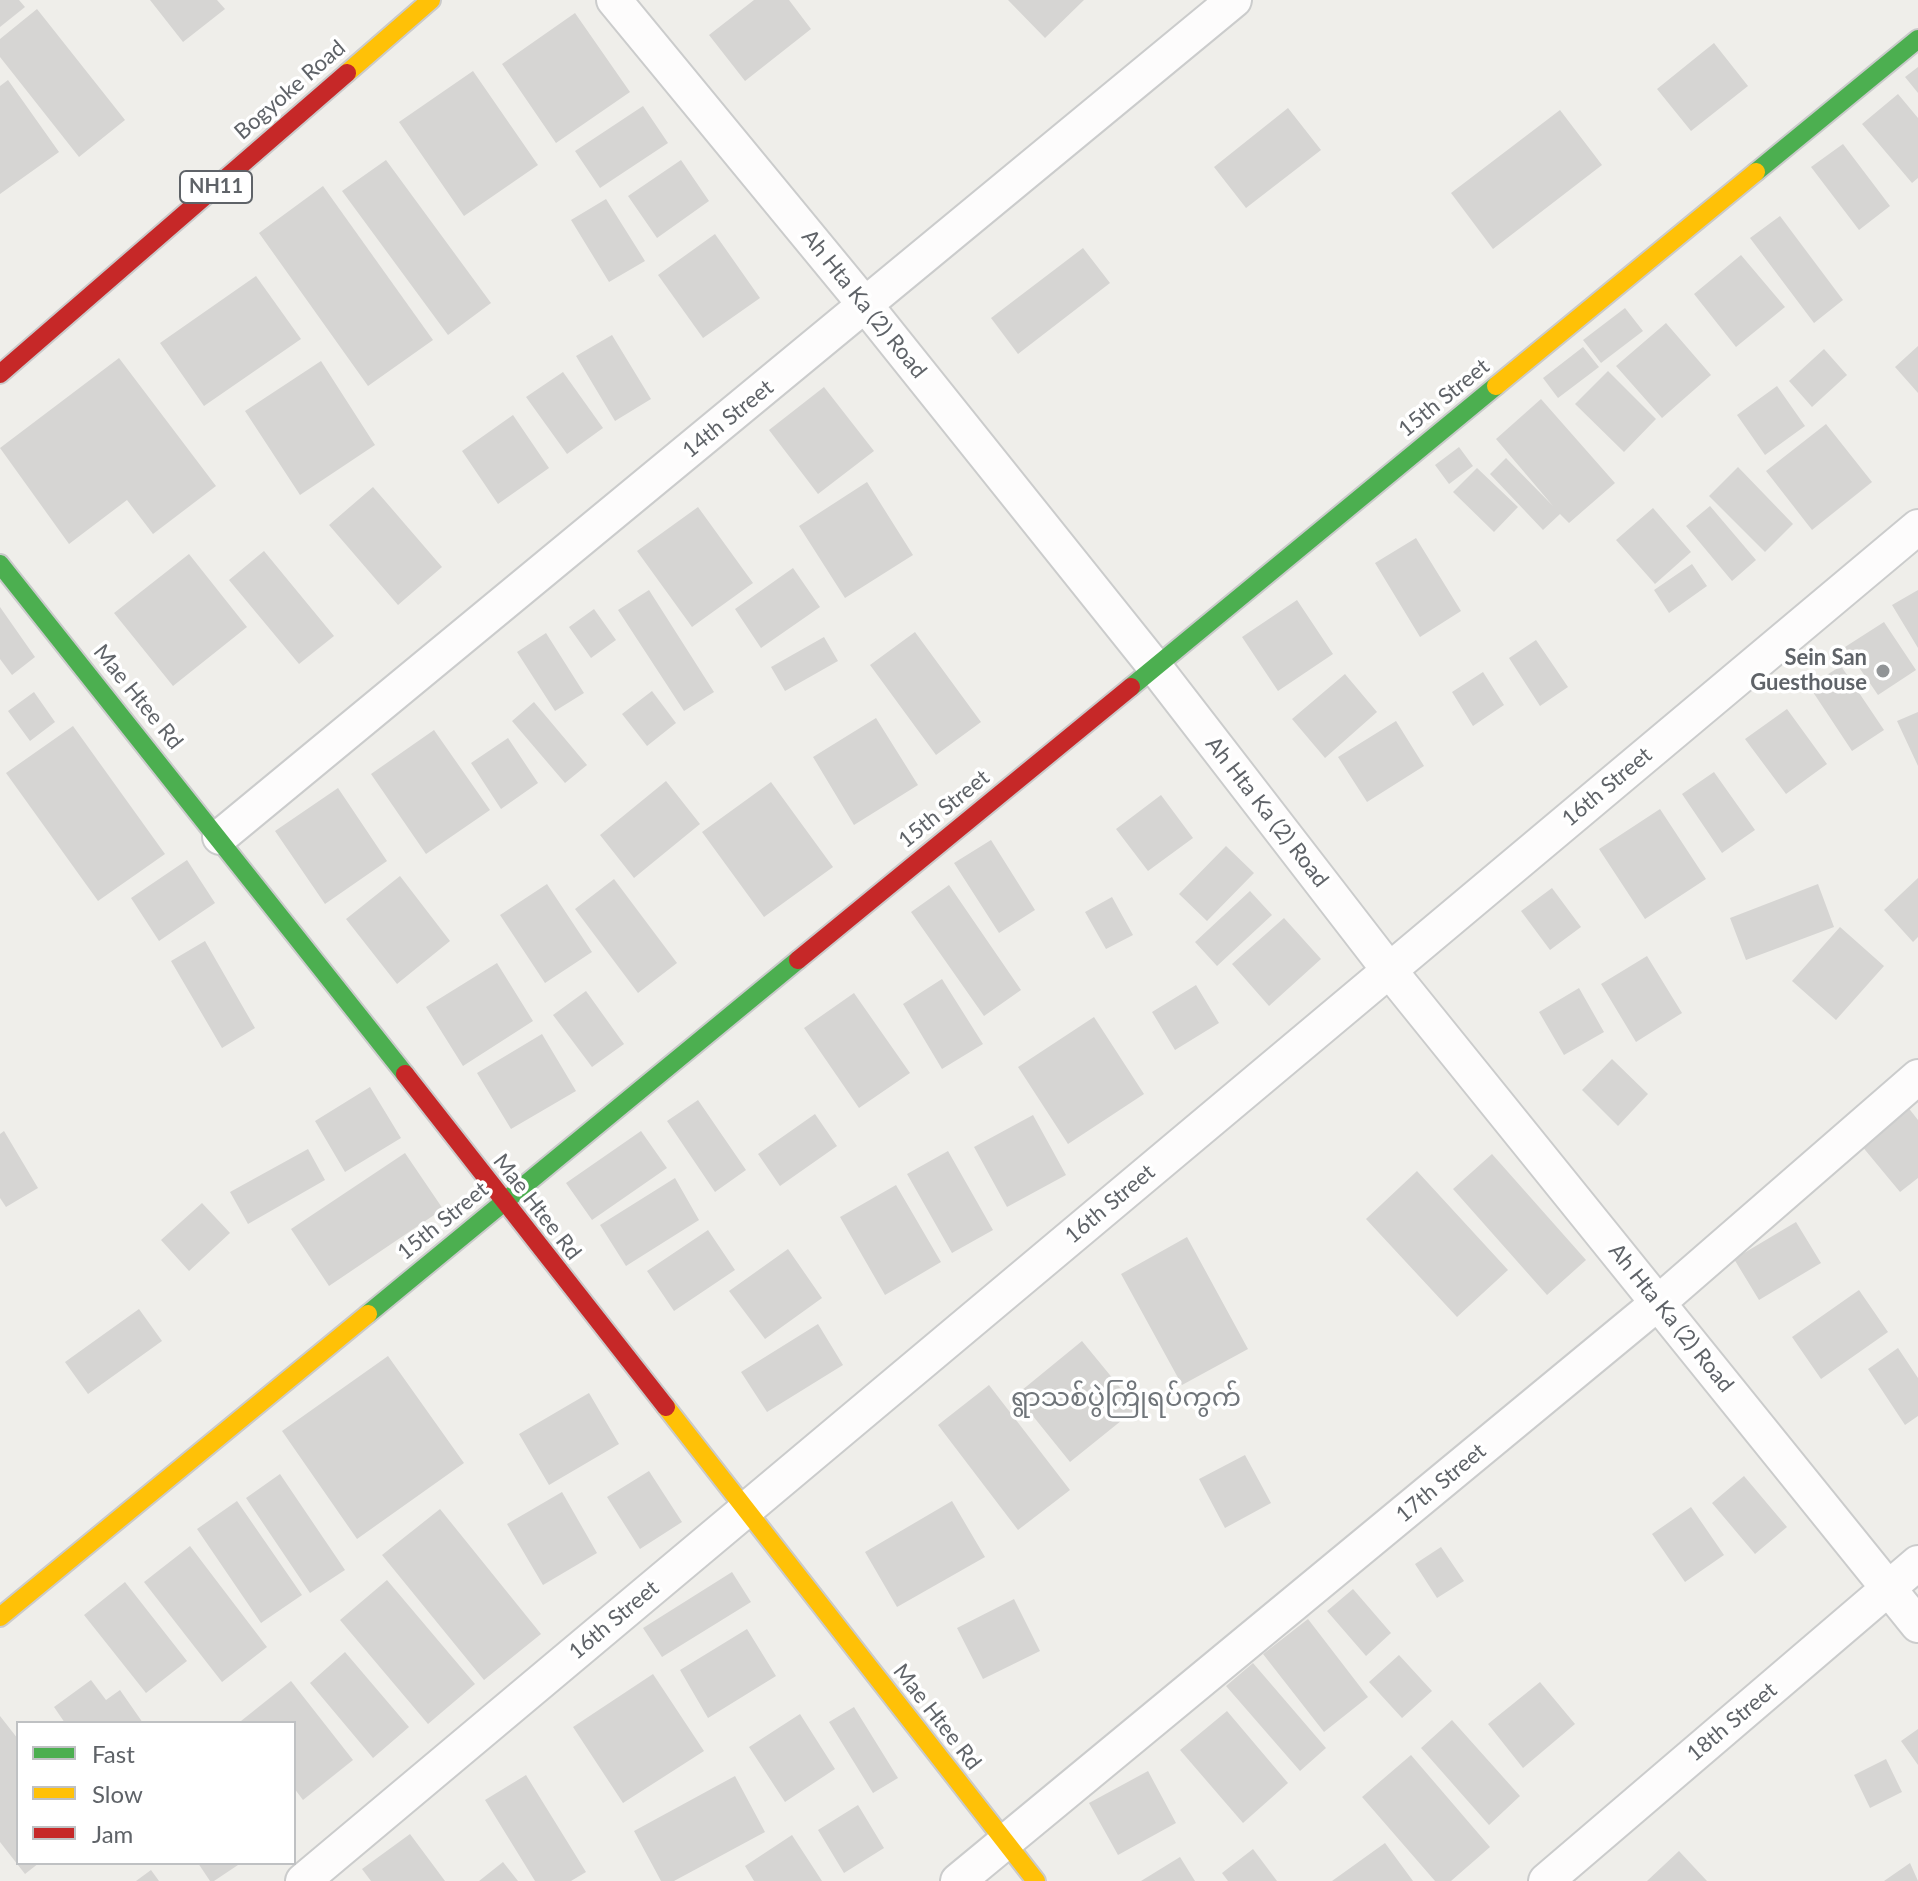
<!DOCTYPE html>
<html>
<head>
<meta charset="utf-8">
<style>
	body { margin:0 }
	#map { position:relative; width:1918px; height:1881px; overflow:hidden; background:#efeeea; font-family:Lato,sans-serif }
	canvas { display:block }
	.legend { position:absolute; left:16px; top:1721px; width:280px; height:144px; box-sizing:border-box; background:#fff; border:2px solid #bfc1c3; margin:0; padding:10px 14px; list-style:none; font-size:24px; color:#5f6368 }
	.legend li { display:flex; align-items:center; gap:16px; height:40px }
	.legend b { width:40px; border:2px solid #bfc1c3 }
</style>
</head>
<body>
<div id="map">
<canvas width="1918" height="1881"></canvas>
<ul class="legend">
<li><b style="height:10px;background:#4caf50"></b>Fast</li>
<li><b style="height:10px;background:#ffc107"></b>Slow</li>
<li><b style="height:10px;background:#c62828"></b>Jam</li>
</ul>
</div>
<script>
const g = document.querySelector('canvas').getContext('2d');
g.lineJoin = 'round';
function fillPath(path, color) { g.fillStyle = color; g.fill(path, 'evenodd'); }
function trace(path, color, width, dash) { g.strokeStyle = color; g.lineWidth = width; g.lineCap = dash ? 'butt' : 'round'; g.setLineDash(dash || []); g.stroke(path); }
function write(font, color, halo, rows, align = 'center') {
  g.font = font + ' Lato,"Noto Sans Myanmar",sans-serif'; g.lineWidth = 7; g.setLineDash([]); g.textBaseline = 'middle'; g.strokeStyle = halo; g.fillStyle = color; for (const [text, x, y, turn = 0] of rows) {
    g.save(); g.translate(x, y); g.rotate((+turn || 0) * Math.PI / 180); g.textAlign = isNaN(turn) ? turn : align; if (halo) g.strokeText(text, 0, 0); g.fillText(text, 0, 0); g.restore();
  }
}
fillPath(new Path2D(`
	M0 0H19L25 7 0 27Z
	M150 0H217L225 9 183 42Z
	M754 0H789L811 29 745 81 709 35Z
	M1008 0H1084L1045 38Z
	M37 9 125 120 79 157 0 57V39Z
	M575 13 630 92 556 143 502 64Z
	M1714 43 1748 86 1691 131 1657 89Z
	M1918 67V93L1905 77Z
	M473 71 538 165 464 216 399 122Z
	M8 80 59 152 0 194V86Z
	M1898 94 1918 118V178L1912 183 1862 124Z
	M643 106 668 143 600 188 575 151Z
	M1288 108 1321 150 1246 208 1214 167Z
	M1560 110 1602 165 1493 249 1451 193Z
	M1843 144 1890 206 1859 230 1811 167Z
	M386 160 491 303 448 335 342 191Z
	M681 160 709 201 657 238 628 196Z
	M323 186 433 340 368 386 259 233Z
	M606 199 645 261 609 282 571 220Z
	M1780 216 1843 300 1814 323 1750 238Z
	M715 234 760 298 703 338 658 275Z
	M1083 248 1110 283 1018 354 991 318Z
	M1741 255 1785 307 1736 347 1694 294Z
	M256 276 301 339 204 406 160 343Z
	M1625 308 1643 331 1601 363 1583 340Z
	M1666 323 1711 375 1662 418 1616 366Z
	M612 335 651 399 615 421 576 356Z
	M1918 346V393L1895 367Z
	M1583 347 1599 367 1558 398 1543 378Z
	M1824 349 1847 375 1812 407 1789 381Z
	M119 358 216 486 153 534 127 500 69 544 0 448Z
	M321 361 375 445 300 495 245 411Z
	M1608 371 1656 419 1624 452 1575 404Z
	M563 372 603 428 567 454 526 397Z
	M1777 386 1805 426 1765 455 1737 415Z
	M824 387 874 451 818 494 769 430Z
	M1541 399 1615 483 1569 523 1560 514 1543 530 1490 474 1506 458 1553 506 1496 439Z
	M513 415 549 468 498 504 462 451Z
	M1826 424 1872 482 1812 530 1766 471Z
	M1459 447 1473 466 1449 484 1435 465Z
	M1738 467 1793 524 1765 552 1709 496Z
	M1477 468 1518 507 1494 532 1453 492Z
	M867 482 913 555 845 598 799 526Z
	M373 487 442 567 398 605 329 525Z
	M1710 506 1756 560 1732 581 1686 526Z
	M698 507 753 583 692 627 637 551Z
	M1653 508 1691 552 1655 584 1616 540Z
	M1416 538 1461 611 1420 637 1375 563Z
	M264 551 334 636 299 664 229 580Z
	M189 554 247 627 173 686 114 613Z
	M1692 564 1707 586 1669 613 1654 590Z
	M793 568 820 607 761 648 735 609Z
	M649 590 714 692 684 711 618 610Z
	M1918 590V648L1892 605Z
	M1297 600 1333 654 1278 691 1242 637Z
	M0 607 35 657 12 675 0 659Z
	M594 609 616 640 591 658 569 627Z
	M1884 622 1916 670 1878 695 1845 647Z
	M915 632 981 722 936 755 870 665Z
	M546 633 584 693 555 711 517 652Z
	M824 637 838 661 785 691 771 667Z
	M1536 640 1568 687 1540 706 1509 658Z
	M1841 666 1884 730 1852 751 1809 686Z
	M1483 672 1504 705 1473 726 1452 692Z
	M1345 674 1377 712 1325 758 1292 719Z
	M652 691 676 723 647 746 622 714Z
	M34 692 55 722 30 741 8 711Z
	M534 702 587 765 565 783 512 721Z
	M1787 709 1827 764 1786 794 1745 739Z
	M1918 712V766L1897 721Z
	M876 718 918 785 854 825 813 757Z
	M1396 721 1424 766 1367 802 1338 757Z
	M73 726 165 854 98 901 6 773Z
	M434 730 490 810 426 854 371 774Z
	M508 738 538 783 501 809 471 763Z
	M1714 772 1755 830 1722 853 1682 794Z
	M666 781 700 824 634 878 600 835Z
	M771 782 833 867 764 917 702 832Z
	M338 788 387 861 325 904 275 831Z
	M1161 795 1193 838 1148 871 1116 829Z
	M1660 809 1706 879 1645 919 1599 849Z
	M991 840 1035 910 999 933 954 863Z
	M1226 846 1254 873 1207 921 1179 894Z
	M187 860 215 903 159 941 131 898Z
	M400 876 450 941 397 984 346 919Z
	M1918 878V937L1913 942 1884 910Z
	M614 879 677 963 638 993 575 909Z
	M547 884 592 952 545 983 500 915Z
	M1818 884 1834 927 1746 960 1730 918Z
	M949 885 1021 990 984 1016 911 912Z
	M1552 888 1581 927 1550 950 1521 911Z
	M1250 891 1272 915 1217 966 1195 942Z
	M1112 897 1133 935 1106 949 1085 912Z
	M1284 918 1321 959 1269 1006 1232 964Z
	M1840 927 1884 966 1836 1020 1792 981Z
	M205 941 255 1028 222 1048 171 961Z
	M1647 956 1682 1013 1636 1042 1601 984Z
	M497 963 533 1021 463 1066 426 1007Z
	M942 979 983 1044 942 1069 903 1004Z
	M1196 985 1219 1023 1175 1050 1152 1012Z
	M1579 988 1604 1032 1564 1055 1539 1012Z
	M586 991 624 1044 592 1067 553 1015Z
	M854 993 910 1073 859 1108 804 1028Z
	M1094 1017 1144 1094 1068 1144 1018 1067Z
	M542 1034 576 1091 511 1129 477 1073Z
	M1612 1059 1648 1094 1618 1126 1582 1090Z
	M370 1087 401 1138 345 1172 315 1121Z
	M698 1100 746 1170 715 1192 667 1121Z
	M1907 1106 1918 1120V1178L1900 1192 1861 1145Z
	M815 1114 837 1146 780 1186 758 1154Z
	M1033 1115 1066 1175 1007 1207 974 1147Z
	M4 1131 38 1188 6 1207 0 1198V1134Z
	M641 1131 667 1168 592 1220 566 1183Z
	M308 1149 325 1180 248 1224 230 1192Z
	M948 1151 993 1230 952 1253 907 1174Z
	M405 1153 443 1209 329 1286 291 1229Z
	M1492 1154 1586 1260 1547 1295 1453 1189Z
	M1417 1171 1508 1270 1457 1317 1366 1219Z
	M675 1178 699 1220 626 1266 600 1225Z
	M896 1185 941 1262 885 1295 840 1217Z
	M202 1203 230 1233 189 1271 161 1240Z
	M1796 1222 1821 1263 1759 1300 1734 1259Z
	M708 1230 735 1270 674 1311 647 1271Z
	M1187 1237 1248 1349 1182 1385 1121 1274Z
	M788 1249 822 1298 765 1339 729 1291Z
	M1859 1290 1888 1332 1821 1379 1792 1337Z
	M139 1309 162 1341 88 1394 65 1362Z
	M818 1324 843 1365 767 1412 741 1372Z
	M1082 1341 1137 1408 1070 1462 1016 1395Z
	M1898 1348 1918 1378V1416L1905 1425 1868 1369Z
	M388 1356 464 1463 357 1539 282 1431Z
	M989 1385 1070 1490 1018 1530 938 1425Z
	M589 1393 619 1444 549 1485 519 1434Z
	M1245 1455 1271 1503 1225 1528 1199 1479Z
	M649 1471 682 1522 640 1549 607 1497Z
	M280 1474 345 1570 310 1593 246 1498Z
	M1744 1476 1787 1527 1755 1554 1712 1503Z
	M562 1492 597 1553 543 1585 507 1524Z
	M237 1501 302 1595 261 1623 197 1529Z
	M952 1501 985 1557 897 1607 865 1552Z
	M1691 1507 1724 1555 1685 1582 1652 1534Z
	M440 1509 541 1634 484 1680 382 1555Z
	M190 1546 267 1647 222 1682 144 1582Z
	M1441 1547 1464 1581 1437 1598 1415 1564Z
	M732 1572 751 1602 662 1657 643 1628Z
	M387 1580 475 1684 428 1724 340 1620Z
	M125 1582 187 1661 146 1693 84 1615Z
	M1353 1589 1391 1633 1366 1656 1327 1611Z
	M1014 1599 1040 1651 983 1679 957 1628Z
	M1308 1619 1368 1697 1324 1732 1263 1654Z
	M747 1629 776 1676 708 1718 680 1670Z
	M345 1652 409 1727 373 1758 310 1683Z
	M1399 1655 1432 1691 1402 1718 1369 1682Z
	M1253 1663 1326 1748 1300 1771 1226 1686Z
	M653 1674 704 1751 623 1803 573 1727Z
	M91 1680 106 1700 120 1690 143 1723H65L54 1707Z
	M291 1681 353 1760 303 1800 294 1788V1723L241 1721Z
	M1540 1682 1575 1724 1523 1768 1488 1724Z
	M854 1707 898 1778 873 1793 829 1722Z
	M1227 1711 1288 1783 1243 1823 1180 1750Z
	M800 1714 835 1769 785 1802 749 1747Z
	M0 1716 18 1739V1863H39L25 1874 0 1842Z
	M1452 1720 1520 1796 1489 1825 1421 1748Z
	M1918 1729V1765L1901 1741Z
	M1411 1755 1490 1847 1451 1881H1435L1362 1797Z
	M1886 1759 1902 1792 1870 1808 1854 1775Z
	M1148 1771 1176 1823 1118 1855 1089 1803Z
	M526 1775 586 1872 571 1881H535L485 1800Z
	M735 1776 765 1832 674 1881H661L634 1831Z
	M858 1805 884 1848 844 1873 818 1830Z
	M410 1834 445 1881H371L362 1869Z
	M792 1835 822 1881H754L745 1866Z
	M1385 1843 1413 1881H1332Z
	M1253 1849 1277 1881H1228L1222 1873Z
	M1679 1851 1707 1881H1647Z
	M1180 1857 1195 1881H1141Z
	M503 1862 518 1881H479Z
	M198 1863H241L214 1881H210Z
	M1910 1863 1918 1881H1884Z
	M151 1870 159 1881H136Z`), '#d6d5d3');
const street = new Path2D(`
	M614 0 866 306 1155 667 1389 970 1918 1625
	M220 837 1234 0
	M303 1881 1918 527
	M958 1881 1659 1302 1918 1077
	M1546 1881 1918 1563`);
const fast = new Path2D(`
	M1756 172 1918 39
	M0 564 405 1074
	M1131 687 1496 386
	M368 1314 798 960`);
const slow = new Path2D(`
	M347 73 431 0
	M1496 386 1756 172
	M666 1407 1036 1881
	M0 1617 368 1314`);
const jam = new Path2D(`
	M0 374 347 73
	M798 960 1131 687
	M405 1074 666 1407`);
trace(street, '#cbcccc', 38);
trace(fast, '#cacacb', 22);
trace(slow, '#cacacb', 22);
trace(jam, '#cacacb', 22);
trace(street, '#fdfcfc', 34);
trace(fast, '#4caf50', 18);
trace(slow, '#ffc107', 18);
trace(jam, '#c62828', 18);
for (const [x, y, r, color] of [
	[1883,671,8,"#919496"]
]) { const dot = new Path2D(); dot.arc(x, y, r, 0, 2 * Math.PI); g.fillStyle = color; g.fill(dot); trace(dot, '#fff', 3); }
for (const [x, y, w] of [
	[216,187,72]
]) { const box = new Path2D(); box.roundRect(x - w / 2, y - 16, w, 32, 6); g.fillStyle = '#fff'; g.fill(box); trace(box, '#5f6368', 2); }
write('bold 20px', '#5f6368', null, [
	["NH11",216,187]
]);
write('22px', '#5f6368', '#fff', [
	["Bogyoke Road",290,90,-41],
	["Ah Hta Ka (2) Road",864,304,51],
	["15th Street",1444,398,-39],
	["14th Street",728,419,-39],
	["Mae Htee Rd",138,697,51],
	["16th Street",1607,787,-40],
	["15th Street",944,809,-39],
	["Ah Hta Ka (2) Road",1267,812,52],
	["16th Street",1110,1204,-40],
	["Mae Htee Rd",537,1207,52],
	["15th Street",443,1221,-39],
	["Ah Hta Ka (2) Road",1671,1318,51],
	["17th Street",1441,1483,-40],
	["16th Street",614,1620,-40],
	["Mae Htee Rd",937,1717,52],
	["18th Street",1732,1722,-40]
]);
write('bold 22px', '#5f6368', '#fff', [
	["Sein San",1867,658],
	["Guesthouse",1867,683]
], 'right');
write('26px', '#70757a', '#fff', [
	["ရွာသစ်ပွဲကြိုရပ်ကွက်",1126,1398]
]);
</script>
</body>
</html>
